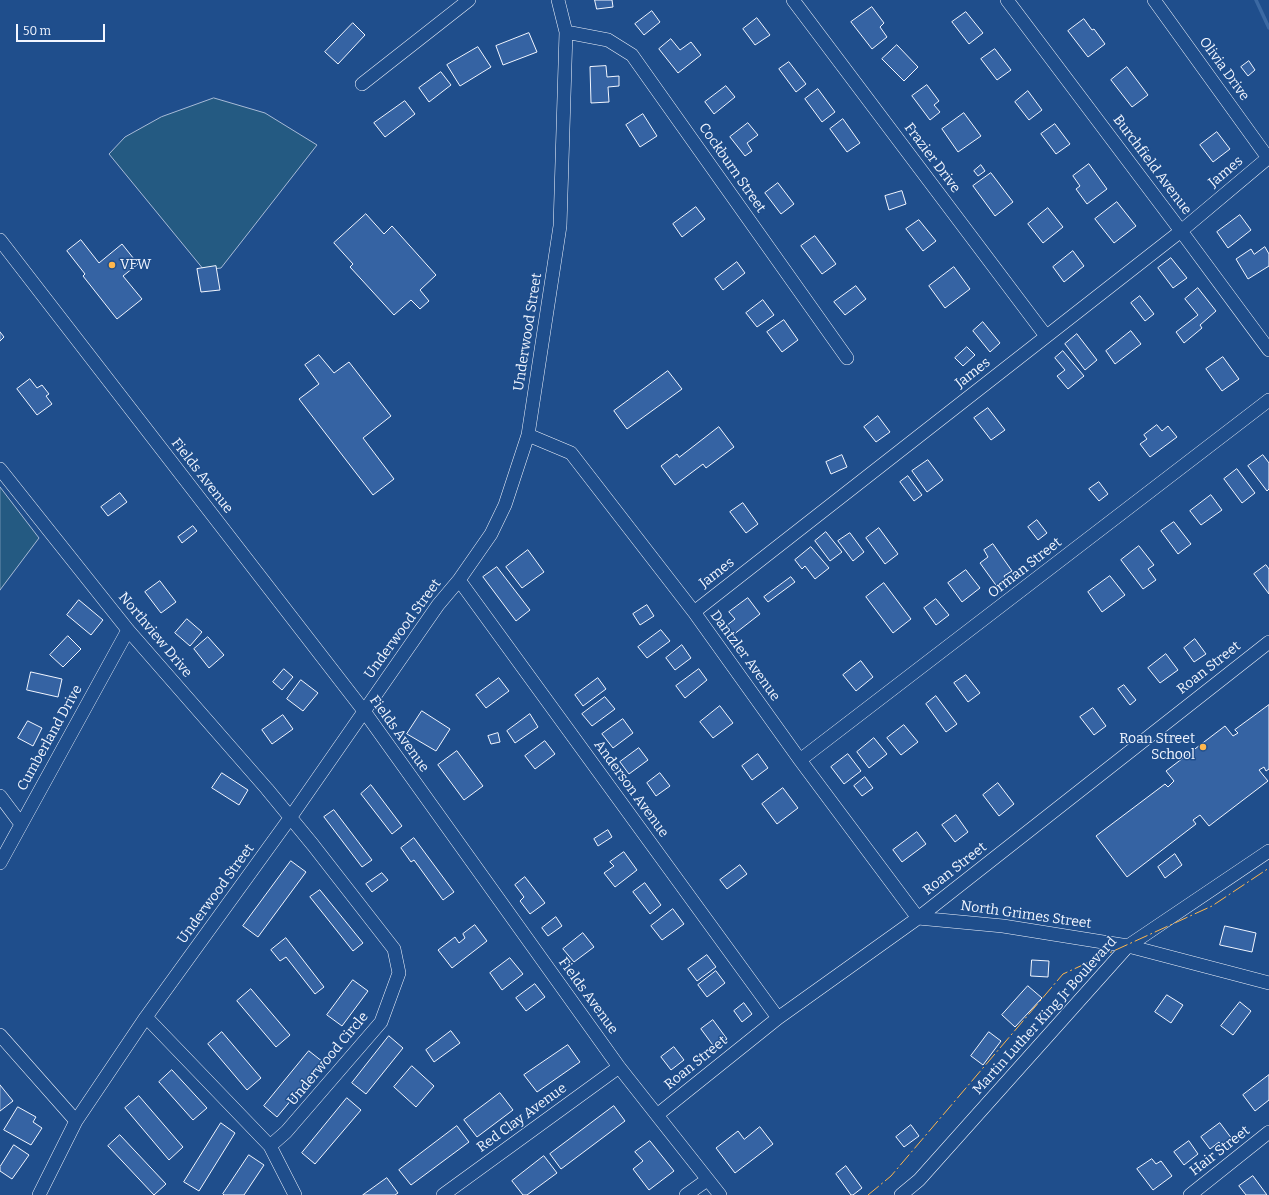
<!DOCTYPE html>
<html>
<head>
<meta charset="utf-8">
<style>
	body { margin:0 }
	#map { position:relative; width:1269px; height:1195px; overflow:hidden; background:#1f4e8c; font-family:Bitter,serif }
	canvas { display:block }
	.scale { position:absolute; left:16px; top:24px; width:89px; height:18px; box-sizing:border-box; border:2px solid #f2f6ff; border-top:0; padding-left:5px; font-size:12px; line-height:14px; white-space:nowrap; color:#f2f6ff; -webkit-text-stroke:3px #1f4e8c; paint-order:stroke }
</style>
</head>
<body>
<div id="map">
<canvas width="1269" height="1195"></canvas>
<div class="scale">50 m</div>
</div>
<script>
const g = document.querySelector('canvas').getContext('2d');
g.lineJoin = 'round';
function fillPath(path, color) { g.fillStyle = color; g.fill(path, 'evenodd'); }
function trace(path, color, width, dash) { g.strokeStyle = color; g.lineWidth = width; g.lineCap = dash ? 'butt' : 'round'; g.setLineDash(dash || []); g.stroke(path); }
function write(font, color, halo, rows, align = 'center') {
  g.font = font + ' Bitter,serif'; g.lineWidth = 3; g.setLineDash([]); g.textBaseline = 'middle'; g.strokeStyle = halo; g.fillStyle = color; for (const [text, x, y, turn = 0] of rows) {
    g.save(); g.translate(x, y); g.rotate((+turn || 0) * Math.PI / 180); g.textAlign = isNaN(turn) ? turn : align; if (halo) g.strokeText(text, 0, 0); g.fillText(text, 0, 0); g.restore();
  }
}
const green = new Path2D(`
	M214 98 265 113 317 145 221 268 204 270 109 154 125 137 161 117Z
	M0 487 39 538 0 590Z`);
fillPath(green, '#245a82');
trace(green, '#a8bbd7', 1);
trace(new Path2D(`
	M1256 0 1269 28`), '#3b69a3', 3.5);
const building = new Path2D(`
	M595 0H612L613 7 597 9Z
	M872 7 884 23 880 27 887 37 872 49 851 22Z
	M652 11 660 22 644 35 635 24Z
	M966 12 983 33 969 44 952 22Z
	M757 18 770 35 755 45 743 29Z
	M1084 19 1092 30 1094 29 1105 44 1088 57 1068 31Z
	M353 23 365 35 338 64 325 52Z
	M529 33 537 52 503 65 496 46Z
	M671 39 680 50 691 42 701 55 678 73 659 49Z
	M897 45 918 67 904 81 882 59Z
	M478 47 491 67 460 86 447 65Z
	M995 49 1011 70 997 80 981 59Z
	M1249 61 1255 70 1248 76 1241 67Z
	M789 62 806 84 796 92 779 69Z
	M606 66 607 77 619 76V86L608 87 609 102 591 103 590 67Z
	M1127 67 1148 95 1132 107 1111 80Z
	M441 72 451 85 429 102 419 88Z
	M927 85 939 101 934 105 940 112 930 120 912 96Z
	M726 86 735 97 714 114 705 102Z
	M818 89 835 112 822 122 805 99Z
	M1028 91 1042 110 1029 120 1015 102Z
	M405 101 415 114 385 137 374 123Z
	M964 113 981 136 958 152 942 129Z
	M643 114 657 136 640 147 626 125Z
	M843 119 860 143 847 152 830 129Z
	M748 123 758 135 747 143 752 151 745 156 730 137Z
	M1055 124 1070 144 1056 154 1041 134Z
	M1217 132 1230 149 1213 162 1200 145Z
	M1089 164 1107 189 1087 204 1076 189 1080 186 1073 176Z
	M981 165 985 171 978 176 974 171Z
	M991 173 1013 202 995 216 973 186Z
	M778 183 794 204 781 214 765 193Z
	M902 191 906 204 889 210 885 196Z
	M1117 202 1136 226 1114 243 1095 219Z
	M696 207 705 219 682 237 673 224Z
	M1048 208 1063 227 1043 243 1028 224Z
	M366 214 384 234 392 226 436 275 420 290 429 301 420 309 411 300 394 315 350 267 353 264 334 243Z
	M1240 215 1251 230 1228 248 1217 232Z
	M919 220 936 241 923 251 906 229Z
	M815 236 836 264 822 274 801 246Z
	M81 240 99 263 122 244 138 264 123 276 142 299 117 319 83 276 85 274 67 251Z
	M1265 247 1269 254V266L1248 279 1236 259 1251 249 1254 254Z
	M1073 251 1084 266 1064 282 1053 267Z
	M1171 258 1187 278 1173 288 1158 268Z
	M737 262 745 273 723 290 715 279Z
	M216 266 220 290 201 292 197 269Z
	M954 267 970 289 945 308 929 286Z
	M856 286 866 299 845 315 834 302Z
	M1198 288 1216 311 1200 325 1202 328 1184 343 1176 332 1198 315 1185 299Z
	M1140 296 1154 314 1145 321 1131 303Z
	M763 300 774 315 757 327 746 313Z
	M784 320 798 340 782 352 767 332Z
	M983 322 1000 343 990 352 973 331Z
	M1131 331 1141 344 1115 364 1106 351Z
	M0 332 4 337 0 341Z
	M1077 334 1097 360 1085 370 1065 344Z
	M967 347 975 355 963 366 955 358Z
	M1063 351 1084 376 1068 389 1057 376 1065 370 1055 358Z
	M319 355 334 373 349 362 391 416 363 438 394 479 373 495 299 399 319 384 305 365Z
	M1223 357 1239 379 1222 391 1206 369Z
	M668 371 682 389 627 429 614 411Z
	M30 379 37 388 42 385 49 394 46 396 52 404 37 415 17 389Z
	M988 408 1005 430 991 440 974 418Z
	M878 416 890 432 876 442 864 427Z
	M1157 425 1162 431 1168 426 1177 437 1150 457 1140 444 1147 439 1144 435Z
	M719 427 734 447 706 468 703 464 675 485 661 466 677 454 679 457Z
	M842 455 847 467 831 474 826 462Z
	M1263 455 1269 463V489L1267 491 1248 466Z
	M928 460 943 480 927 492 912 471Z
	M1237 469 1255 493 1242 503 1224 479Z
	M908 476 922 495 914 501 900 482Z
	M1099 482 1108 494 1099 501 1089 489Z
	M120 493 127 502 108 516 101 507Z
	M1211 495 1222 510 1201 525 1190 511Z
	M743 503 758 524 746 533 730 512Z
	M1037 520 1047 533 1038 540 1028 527Z
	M1174 522 1191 544 1178 554 1161 531Z
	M193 526 197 531 182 543 178 537Z
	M879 528 898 554 885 564 866 538Z
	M826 532 842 552 830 561 815 541Z
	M850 533 864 552 853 561 838 541Z
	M993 544 1012 571 1004 576 1007 581 998 588 980 563 988 557 984 550Z
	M1139 546 1154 565 1148 569 1156 580 1143 589 1121 560Z
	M811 547 829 568 815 579 805 566 802 569 795 560Z
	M528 550 544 572 522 588 506 567Z
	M1266 565 1269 569V594L1254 574Z
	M497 567 530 610 516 621 483 577Z
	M966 570 980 588 962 602 948 583Z
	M1110 576 1125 595 1102 612 1088 592Z
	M791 577 795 582 768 602 764 597Z
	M160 581 176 602 161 613 145 592Z
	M884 583 911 619 893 633 866 597Z
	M748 598 760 614 733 635 726 626 735 619 729 612Z
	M936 599 949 615 936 625 924 608Z
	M79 600 103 620 91 635 67 615Z
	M647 605 654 616 640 625 633 614Z
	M187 619 202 632 190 646 175 633Z
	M661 630 670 641 647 658 638 647Z
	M68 636 81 649 63 667 50 655Z
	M208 637 224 655 209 668 194 649Z
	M1195 639 1206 654 1194 662 1184 648Z
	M682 645 691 658 675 670 666 658Z
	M1166 654 1178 670 1160 683 1148 668Z
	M861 661 873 677 856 691 843 675Z
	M284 669 293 677 282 690 273 682Z
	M699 669 707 680 685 698 676 686Z
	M31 672 62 679 58 697 27 690Z
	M966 675 980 693 968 702 954 683Z
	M499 678 509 691 486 708 476 695Z
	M598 678 606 689 583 706 575 695Z
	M301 680 318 693 303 711 287 699Z
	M1124 685 1136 700 1130 705 1118 689Z
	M936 696 957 724 946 732 926 704Z
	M605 697 615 709 592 726 582 714Z
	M1269 705V769L1266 771 1264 767 1259 770 1268 781 1209 826 1200 815 1193 820 1196 824 1127 877 1096 836 1165 784 1168 787 1174 781 1166 771 1225 726 1233 736 1238 733 1235 730Z
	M720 706 733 723 713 738 700 722Z
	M1093 708 1106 726 1094 735 1080 717Z
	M422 711 450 729 436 751 407 734Z
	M530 714 538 727 515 743 507 731Z
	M283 715 293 729 272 744 262 730Z
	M623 719 633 733 613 748 602 734Z
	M28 721 42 728 33 746 18 738Z
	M904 725 918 742 901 755 887 738Z
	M498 733 500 742 491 744 488 736Z
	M874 738 887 754 869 768 857 752Z
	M545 741 555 754 535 769 525 756Z
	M639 748 648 760 629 774 620 762Z
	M457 751 483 786 464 800 438 765Z
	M758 754 768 768 752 780 742 766Z
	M848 754 861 771 844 784 831 767Z
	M222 773 248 790 239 805 212 788Z
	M660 773 670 786 656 796 647 783Z
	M865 777 873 788 862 796 854 786Z
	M998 783 1014 804 999 816 983 795Z
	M371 785 402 826 392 834 361 794Z
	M783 788 798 808 777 824 762 804Z
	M334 810 372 860 362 867 324 817Z
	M956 815 968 832 955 842 942 825Z
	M608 830 612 837 598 846 594 839Z
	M917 832 926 844 902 862 893 850Z
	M414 838 454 892 443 900 414 860 411 862 401 848Z
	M624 852 637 870 615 887 604 873 614 866 610 862Z
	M1175 854 1182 865 1165 878 1158 867Z
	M291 861 306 872 258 937 243 926Z
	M740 865 747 874 727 889 720 880Z
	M382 873 388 880 372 892 366 884Z
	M525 877 545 903 530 914 520 901 524 897 515 885Z
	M645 883 661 905 650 914 633 892Z
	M320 890 363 943 353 951 310 897Z
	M673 909 684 924 662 940 651 926Z
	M556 917 562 926 548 936 542 928Z
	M475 925 487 941 452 968 438 950 455 937 459 943 465 938 463 934Z
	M1225 926 1256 933 1252 952 1220 945Z
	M583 933 594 947 574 962 563 949Z
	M286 938 324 987 315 994 286 957 280 961 271 950Z
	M707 955 716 967 697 981 688 969Z
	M510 958 523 974 502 990 490 973Z
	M1032 960 1049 961 1048 977 1031 976Z
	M716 971 725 983 707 997 698 985Z
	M353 980 368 991 342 1026 327 1015Z
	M535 984 545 997 526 1011 516 998Z
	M1028 986 1042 998 1015 1027 1002 1015Z
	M251 989 290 1035 276 1047 237 1001Z
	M1167 995 1183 1005 1171 1023 1155 1012Z
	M1240 1002 1251 1011 1233 1035 1221 1026Z
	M744 1003 752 1014 742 1022 734 1011Z
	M713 1020 727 1039 715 1048 701 1029Z
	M451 1031 460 1043 434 1062 426 1050Z
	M222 1032 261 1078 247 1090 208 1044Z
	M989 1032 1001 1041 983 1065 971 1056Z
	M389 1036 403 1048 366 1094 352 1083Z
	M568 1045 580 1062 537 1092 524 1075Z
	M674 1047 684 1060 671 1070 661 1057Z
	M309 1051 323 1062 277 1117 264 1106Z
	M412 1066 434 1086 416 1107 394 1087Z
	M172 1070 207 1108 193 1120 159 1082Z
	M1269 1075V1100L1255 1111 1243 1095Z
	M0 1085 13 1101 0 1111Z
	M500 1093 513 1110 477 1137 464 1120Z
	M139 1096 183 1147 169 1160 125 1108Z
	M347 1098 361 1110 315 1164 302 1153Z
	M614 1106 625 1121 561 1169 550 1154Z
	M18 1107 36 1117 33 1122 42 1128 31 1145 4 1130Z
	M221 1123 235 1133 199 1191 184 1182Z
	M1220 1123 1232 1139 1222 1146 1219 1142 1210 1149 1201 1137Z
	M911 1125 919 1136 904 1147 896 1137Z
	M457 1126 469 1142 411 1185 399 1170Z
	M760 1127 773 1144 735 1173 716 1148 738 1131 744 1139Z
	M120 1135 166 1184 154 1195 108 1146Z
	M650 1141 674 1171 649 1190 633 1169 643 1161 635 1152Z
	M1189 1141 1198 1154 1184 1165 1174 1152Z
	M14 1145 29 1155 12 1179 0 1171V1167Z
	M249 1155 264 1165 244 1195H224L223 1194Z
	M544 1156 557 1173 527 1195H523L512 1181Z
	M1152 1159 1156 1164 1161 1161 1172 1176 1153 1190 1137 1169Z
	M846 1166 862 1188 853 1195H851L836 1174Z
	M1253 1176 1267 1195H1246L1239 1186Z
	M387 1178 398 1193 395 1195H363Z`);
fillPath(building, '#3563a3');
trace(building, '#f2f6ff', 1);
const minor = new Path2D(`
	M793 0 1046 336
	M1007 0 1181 231 1269 350
	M1154 0 1268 158
	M566 32 608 40 632 55 847 358
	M362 84 469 0
	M0 240 364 711 619 1067 720 1195
	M528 435 571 453 694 612 800 760 918 918 1003 926 1128 946 1269 983
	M0 469 128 630 267 789 313 845 394 949 399 973 381 1022 286 1132 270 1146 146 1017
	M459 580 778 1018
	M694 612 1181 231 1269 157
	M800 760 1269 400
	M0 796 21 824
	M0 863 128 630
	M0 1035 76 1121
	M657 1115 778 1018 918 918 1269 642
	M270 1146 295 1195
	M39 1195 76 1121 146 1017 290 818 438 605 459 580 491 534 505 505 528 435 560 226 566 32 558 0
	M443 1195 619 1067
	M686 1195 707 1180
	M901 1195 919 1180 1128 946 1269 851
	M1190 1195 1269 1132`);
trace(minor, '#f2f6ff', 14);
trace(minor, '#1f4e8c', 13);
trace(new Path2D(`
	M868 1195 891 1176 1063 974 1212 906 1269 868`), '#ffb74d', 1, [14, 3, 2, 3]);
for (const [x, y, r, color] of [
	[112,265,4,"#ffb74d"],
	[1203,747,4,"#ffb74d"]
]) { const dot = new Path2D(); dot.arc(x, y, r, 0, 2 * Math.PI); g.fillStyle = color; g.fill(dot); trace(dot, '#1f4e8c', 1.5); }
write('14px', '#f2f6ff', '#1f4e8c', [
	["Olivia Drive",1224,69,54],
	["Frazier Drive",932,158,53],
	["Burchfield Avenue",1152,165,53],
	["Cockburn Street",732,168,55],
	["James",1226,172,-40],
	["Underwood Street",528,332,-81],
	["James",973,373,-38],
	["Fields Avenue",202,476,52],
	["Orman Street",1025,568,-38],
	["James",717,573,-38],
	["Underwood Street",403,629,-54],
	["Northview Drive",155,635,50],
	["Dantzler Avenue",745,656,54],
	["Roan Street",1209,668,-38],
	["Fields Avenue",399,734,54],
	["Cumberland Drive",50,738,-61],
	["Anderson Avenue",631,789,54],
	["Roan Street",955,869,-38],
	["Underwood Street",216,894,-54],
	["North Grimes Street",1026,915,8],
	["Fields Avenue",588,996,54],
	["Martin Luther King Jr Boulevard",1045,1016,-48],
	["Underwood Circle",328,1059,-50],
	["Roan Street",696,1063,-39],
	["Red Clay Avenue",522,1118,-36],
	["Hair Street",1220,1151,-38]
]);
write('14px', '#f2f6ff', '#1f4e8c', [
	["VFW",120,265],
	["Roan Street",1195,739,"right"],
	["School",1195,755,"right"]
], 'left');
</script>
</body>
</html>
